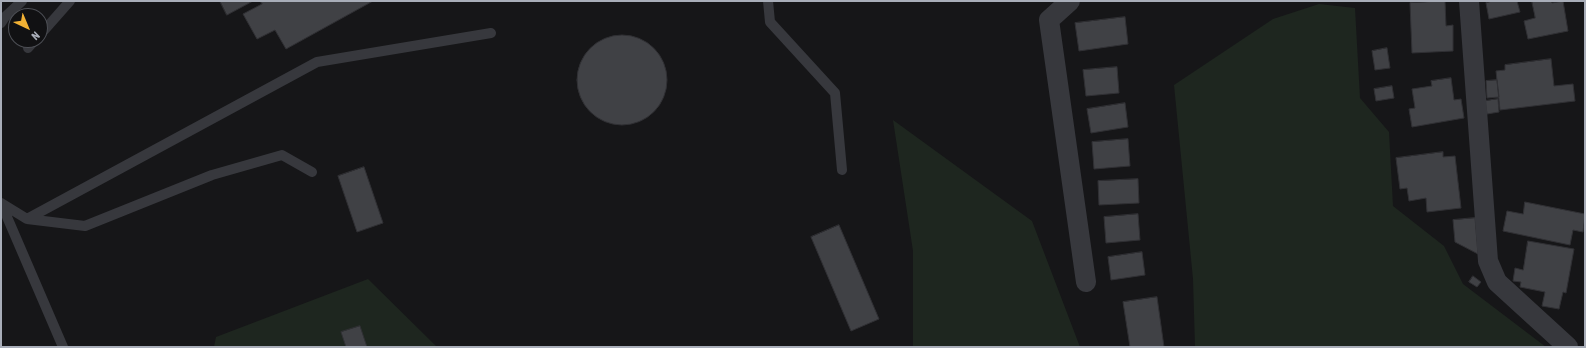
<!DOCTYPE html>
<html>
<head>
<meta charset="utf-8">
<style>
	body { margin:0 }
	#map { position:relative; width:1586px; height:348px; overflow:hidden; background:#161618; font-family:"Asap Condensed",sans-serif }
	canvas { display:block }
	.frame { position:absolute; inset:0; border:2px solid #a8adb8; pointer-events:none }
	.north { position:absolute; left:8px; top:8px; width:40px; height:40px; box-sizing:border-box; background:#111113; border:1px solid #4d4f55; border-radius:50%; rotate:136deg; font-size:11px; font-weight:700; line-height:16px; text-align:center; color:#a8adb8 }
	.north::after { content:''; display:block; margin:auto; width:14px; height:18px; background:#f2b134; clip-path:polygon(50% 0,100% 100%,50% 72%,0 100%) }
</style>
</head>
<body>
<div id="map">
<canvas width="1586" height="348"></canvas>
<div class="frame"></div>
<div class="north">N</div>
</div>
<script>
const g = document.querySelector('canvas').getContext('2d');
g.lineJoin = 'round';
function fillPath(path, color) { g.fillStyle = color; g.fill(path, 'evenodd'); }
function trace(path, color, width, dash) { g.strokeStyle = color; g.lineWidth = width; g.lineCap = dash ? 'butt' : 'round'; g.setLineDash(dash || []); g.stroke(path); }
fillPath(new Path2D(`
	M1319 4 1355 8 1360 98 1389 132 1393 206 1444 246 1463 284 1546 347H1195L1193 279 1174 85 1273 19Z
	M893 120 1032 221 1080 347H913V251Z
	M368 279 437 347H214L216 337Z`), '#1e261f');
const building = new Path2D(`
	M220 1H253L227 15Z
	M260 1H373L286 49 275 30 257 39 243 14 262 4Z
	M1445 1 1446 26 1453 25V51L1412 53 1410 3Z
	M1493 1H1517L1520 12 1489 19 1486 3Z
	M1532 1H1551L1552 3 1563 1 1568 31 1528 39 1524 21 1535 18Z
	M1125 17 1128 44 1079 51 1075 23Z
	M577 80a45 45 0 1 1 90 0a45 45 0 1 1-90 0Z
	M1387 48 1390 68 1375 70 1372 51Z
	M1551 59 1554 86 1573 84 1575 101 1500 110 1496 71 1505 70V65Z
	M1117 67 1119 93 1086 96 1083 70Z
	M1451 78 1454 100 1461 99 1464 118 1412 127 1409 109 1415 108 1412 89 1432 86 1431 81Z
	M1497 80 1499 97 1487 98 1486 81Z
	M1392 86 1394 98 1376 101 1374 89Z
	M1498 99 1499 112 1487 114 1485 101Z
	M1125 103 1128 127 1091 133 1087 109Z
	M1128 139 1130 166 1094 169 1092 142Z
	M1443 152V157L1455 156 1461 208 1427 212 1426 198 1409 201 1407 188 1400 189 1396 158Z
	M364 167 383 223 357 232 338 176Z
	M1138 179 1139 203 1099 205 1098 181Z
	M1525 202 1585 214 1583 232 1573 230 1570 245 1503 231 1507 211 1523 214Z
	M1138 214 1140 240 1106 243 1104 217Z
	M1475 218 1478 254 1455 242 1453 220Z
	M839 225 879 319 851 331 811 237Z
	M1528 241 1574 249 1566 293 1563 292 1559 309 1542 306 1545 292 1520 287 1521 282 1513 281 1515 268 1523 270Z
	M1142 252 1145 275 1111 280 1108 257Z
	M1473 276 1481 282 1477 287 1469 282Z
	M1157 297 1164 347H1130L1123 302Z
	M360 326 367 347H346L341 332Z`);
fillPath(building, '#404145');
trace(building, '#303034', 1);
trace(new Path2D(`
	M768 1 770 22 835 93 842 170
	M1 23 5 17 22 1
	M40 35 70 1
	M28 48 35 40
	M1 203 27 219 317 62 491 33
	M1 203 63 347
	M27 219 85 226 212 175 282 155 312 172`), '#37383d', 10);
trace(new Path2D(`
	M1070 1 1049 20 1086 282
	M1469 1 1488 261 1497 282 1568 347`), '#37383d', 20);
</script>
</body>
</html>
